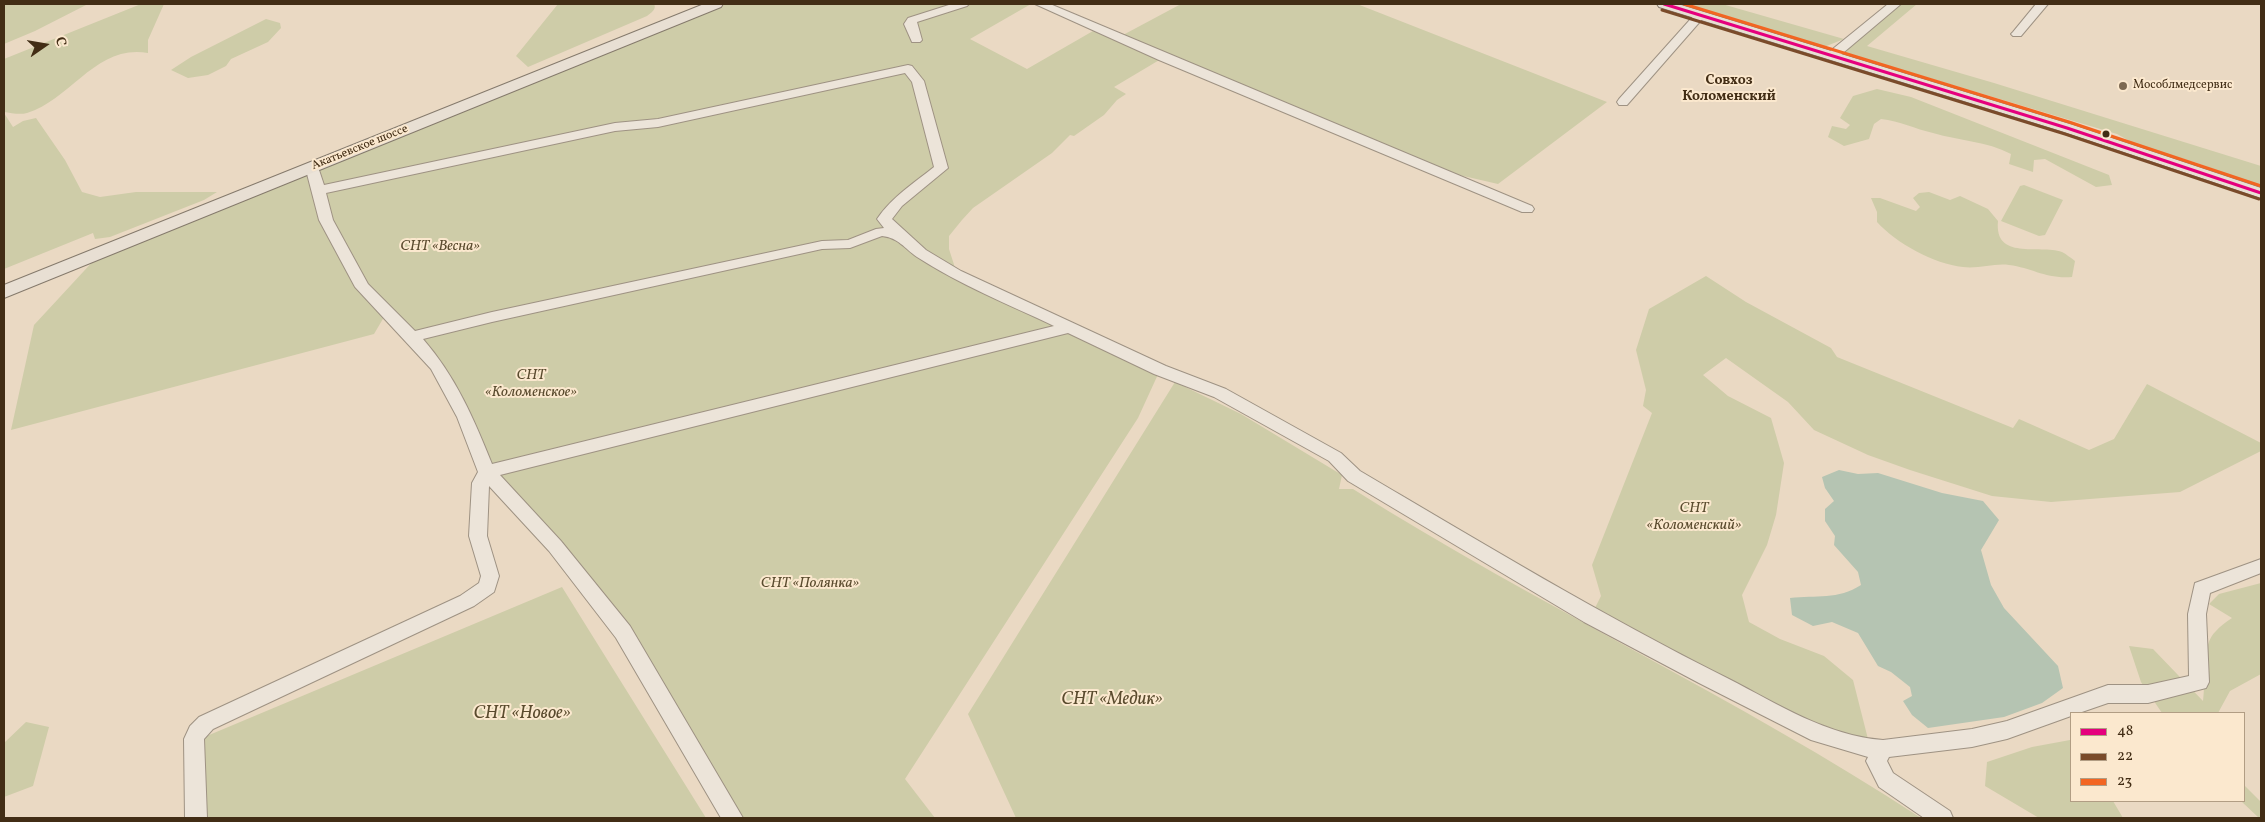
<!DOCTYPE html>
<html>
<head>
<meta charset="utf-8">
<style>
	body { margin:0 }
	#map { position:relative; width:2265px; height:822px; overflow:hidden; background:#ead9c3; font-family:Vollkorn,serif }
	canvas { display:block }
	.frame { position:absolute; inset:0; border:5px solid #422d15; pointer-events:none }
	.legend { position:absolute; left:2070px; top:712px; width:175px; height:90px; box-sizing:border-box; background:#fbe8ce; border:1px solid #b19d84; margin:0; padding:6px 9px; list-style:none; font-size:15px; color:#422d15 }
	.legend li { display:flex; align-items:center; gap:10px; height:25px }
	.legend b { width:25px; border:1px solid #b19d84 }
	.north { position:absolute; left:20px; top:20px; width:50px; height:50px; -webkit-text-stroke:4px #fbe8ce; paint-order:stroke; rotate:77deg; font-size:14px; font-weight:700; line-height:20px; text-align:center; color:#422d15 }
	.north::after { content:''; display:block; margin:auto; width:18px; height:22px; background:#422d15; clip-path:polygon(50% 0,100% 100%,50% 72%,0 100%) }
</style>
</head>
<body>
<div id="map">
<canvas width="2265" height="822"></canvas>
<div class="frame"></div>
<ul class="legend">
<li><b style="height:6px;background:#e5007d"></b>48</li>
<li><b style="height:6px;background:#7a4b2a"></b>22</li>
<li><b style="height:6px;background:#f26522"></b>23</li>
</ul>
<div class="north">С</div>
</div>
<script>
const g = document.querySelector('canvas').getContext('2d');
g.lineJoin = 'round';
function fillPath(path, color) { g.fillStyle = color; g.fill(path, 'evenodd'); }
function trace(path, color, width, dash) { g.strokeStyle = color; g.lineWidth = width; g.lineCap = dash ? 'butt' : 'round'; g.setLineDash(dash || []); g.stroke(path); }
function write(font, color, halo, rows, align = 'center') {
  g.font = font + ' Vollkorn,serif'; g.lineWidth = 4; g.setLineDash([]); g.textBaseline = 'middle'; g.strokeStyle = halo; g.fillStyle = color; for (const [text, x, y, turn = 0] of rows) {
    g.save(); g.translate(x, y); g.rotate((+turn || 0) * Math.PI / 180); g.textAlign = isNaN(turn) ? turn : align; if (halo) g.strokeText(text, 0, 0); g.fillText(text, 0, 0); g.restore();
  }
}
fillPath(new Path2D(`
	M4 4H88L35 31 4 44Z
	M141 4H164L148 40V53C96 44 72 99 27 113 20 115 11 113 4 112V59Z
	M558 4H654C657 9 651 13 647 16L528 67 516 56Z
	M727 4H1031L970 39 1027 69 1093 31 1161 59 1114 87 1126 94 1117 100 1104 115 1074 136 1070 135 1052 153 973 208 962 220 949 236V249L957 274 1160 370 1138 418 905 779 935 818H732L623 632 487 472 437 366 387 312 374 334 11 430 34 325 96 258Z
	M1181 4H1357L1607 102 1498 184 1446 172 1123 35Z
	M1680 4H1722L1844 39 1824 47Z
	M1899 4H1917L1867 46 1994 83 2261 166V186L2197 163 2135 144 2117 134 1842 52Z
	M266 19 280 23 281 28 268 42 231 59 226 66 208 75 188 78 171 70 191 57Z
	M1877 89 1911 97 2109 175 2112 185 2096 187 2045 159 2034 160 2033 172 2009 164 2011 154C1986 141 1960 141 1933 133 1915 129 1900 121 1881 119L1874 124 1869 139 1844 146 1828 137 1832 126 1846 129 1850 125 1840 118 1853 96Z
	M4 113 13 127 23 121 36 118 65 160 82 192 100 197 136 192H217L204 200 110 237 95 239 93 233 4 269Z
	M2024 185 2063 200 2045 235 2039 236 2001 221 2020 186Z
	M1929 192 1950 200 1960 196 1988 209 1998 221C1994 261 2039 244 2062 252 2066 254 2071 258 2075 261L2072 277C2045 279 2033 268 2009 265 1995 263 1978 269 1963 267 1934 264 1896 243 1877 222V212L1871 198H1880L1916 211 1920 207 1913 198 1919 193Z
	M1706 276 1746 302 1831 348 1837 357 2013 428 2019 419 2089 450 2114 439 2147 384 2261 443V451L2180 492 2051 502 1992 496 1910 470 1868 455 1814 430 1788 402 1726 358 1703 375 1728 396 1771 418 1784 463 1776 515 1767 545 1742 595 1749 622 1780 639 1824 656 1853 680 1869 743 1840 737 1593 612 1601 596 1592 565 1652 413 1643 406 1646 390 1636 350 1649 309Z
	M1175 382 1241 414 1342 475 1339 489H1353C1538 606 1738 698 1921 818H1016L968 714Z
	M2261 583V674L2230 691 2218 713H2162L2141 682 2129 646 2153 649 2203 701C2206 681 2201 644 2216 631 2220 626 2226 622 2232 618L2209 604 2219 594Z
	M562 587 706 818H200L202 738Z
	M26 722 49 727 33 786 4 797V743Z
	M2070 740 2071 801H2113L2123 818H2039L1985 786 1987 762 2032 747Z
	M2244 785 2261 802V818H2259L2241 801H2244Z`), '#cecca8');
fillPath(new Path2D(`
	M1839 470 1858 474 1878 473 1942 493 1983 501 1999 520 1981 550 1991 585 2004 608 2058 666 2063 688 2042 703 2004 717 1928 728 1912 715 1903 701 1912 696 1910 687 1891 672 1878 666 1858 633 1832 622 1813 626 1792 615 1790 598C1816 595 1838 600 1861 585L1858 572 1834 545 1835 536 1825 521V509L1834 501 1825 488 1822 477Z`), '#b5c4b2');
const minor = new Path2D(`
	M952 4H969L967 6 917 22 922 40 920 42H912L904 24 908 18Z
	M1035 4H1050L1532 206 1534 209 1532 212H1522L1159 60Z
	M1888 4H1901L1837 58H1829L1827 55 1829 52Z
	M2036 4H2048L2021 36H2013L2011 34 2013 32Z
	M1700 12 1706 15 1704 17 1627 105H1619L1617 102 1619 99 1696 13Z
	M908 65 912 66 924 81 948 168 902 206 892 219 926 250 961 271 1166 366 1226 389 1341 453 1360 471C1482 543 1603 616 1729 679 1778 704 1827 736 1883 740L1972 729 2007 721 2108 685H2148L2189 676 2188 614 2195 583 2261 559V573L2210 593 2206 614 2209 682 2206 688 2148 703H2108L2079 713H2071V716L2007 739 1972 747 1889 757 1887 761 1893 773 1950 811 1953 818H1924L1879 787 1866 761 1868 757 1811 740 1699 683 1584 622 1348 481 1329 461 1214 397 1154 374 1068 333 500 475 561 541 630 626 743 818H721L616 638 549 551 489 486 487 536 499 576 494 592 474 606 213 729 204 739 207 818H185L184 739 190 726 199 717 460 596 479 583 481 576 469 536 472 483 478 472 457 417 431 369 355 287 319 220 306 170 308 167H318L324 185 615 123 658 119ZM905 73 912 82 934 167C914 183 892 197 877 219L884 228 876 229 848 240 822 241 492 312 415 331 368 284 333 220 326 193 615 131 658 127ZM882 236C899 238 904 248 917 257 960 285 1008 304 1054 326L492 464C474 419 456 377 423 339L492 322 822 249 850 248Z`);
const major = new Path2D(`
	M704 4H723L721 7 4 298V285Z
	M1657 4H1678L2073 125 2261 188V198L2061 131 1659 7Z`);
trace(minor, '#9e9283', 2);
trace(major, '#857a6c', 2);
fillPath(minor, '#ece4d9');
fillPath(major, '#e8dfd3');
trace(new Path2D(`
	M1664 4 2067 128 2261 193`), '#e5007d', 3);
trace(new Path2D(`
	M1662 10 2065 134 2259 199`), '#7a4b2a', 3);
trace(new Path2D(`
	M1684 4 2069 122 2261 186`), '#f26522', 3);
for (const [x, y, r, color] of [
	[2123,86,5,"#7d6952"],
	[2106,134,4.5,"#422d15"]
]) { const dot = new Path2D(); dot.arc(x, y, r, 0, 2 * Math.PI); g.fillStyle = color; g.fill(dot); trace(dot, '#fbe8ce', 2); }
write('12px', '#422d15', '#fbe8ce', [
	["Мособлмедсервис",2133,86]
], 'left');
write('12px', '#422d15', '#fbe8ce', [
	["Акатьевское шоссе",360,148,-22]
]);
write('bold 14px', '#422d15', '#fbe8ce', [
	["Совхоз",1729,81],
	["Коломенский",1729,97]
]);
write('italic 15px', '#5a4b2e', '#fbe8ce', [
	["СНТ «Весна»",440,247],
	["СНТ",531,376],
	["«Коломенское»",531,393],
	["СНТ",1694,509],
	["«Коломенский»",1694,526],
	["СНТ «Полянка»",810,584]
]);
write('italic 18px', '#5a4b2e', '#fbe8ce', [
	["СНТ «Медик»",1112,701],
	["СНТ «Новое»",522,715]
]);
</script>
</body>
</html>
